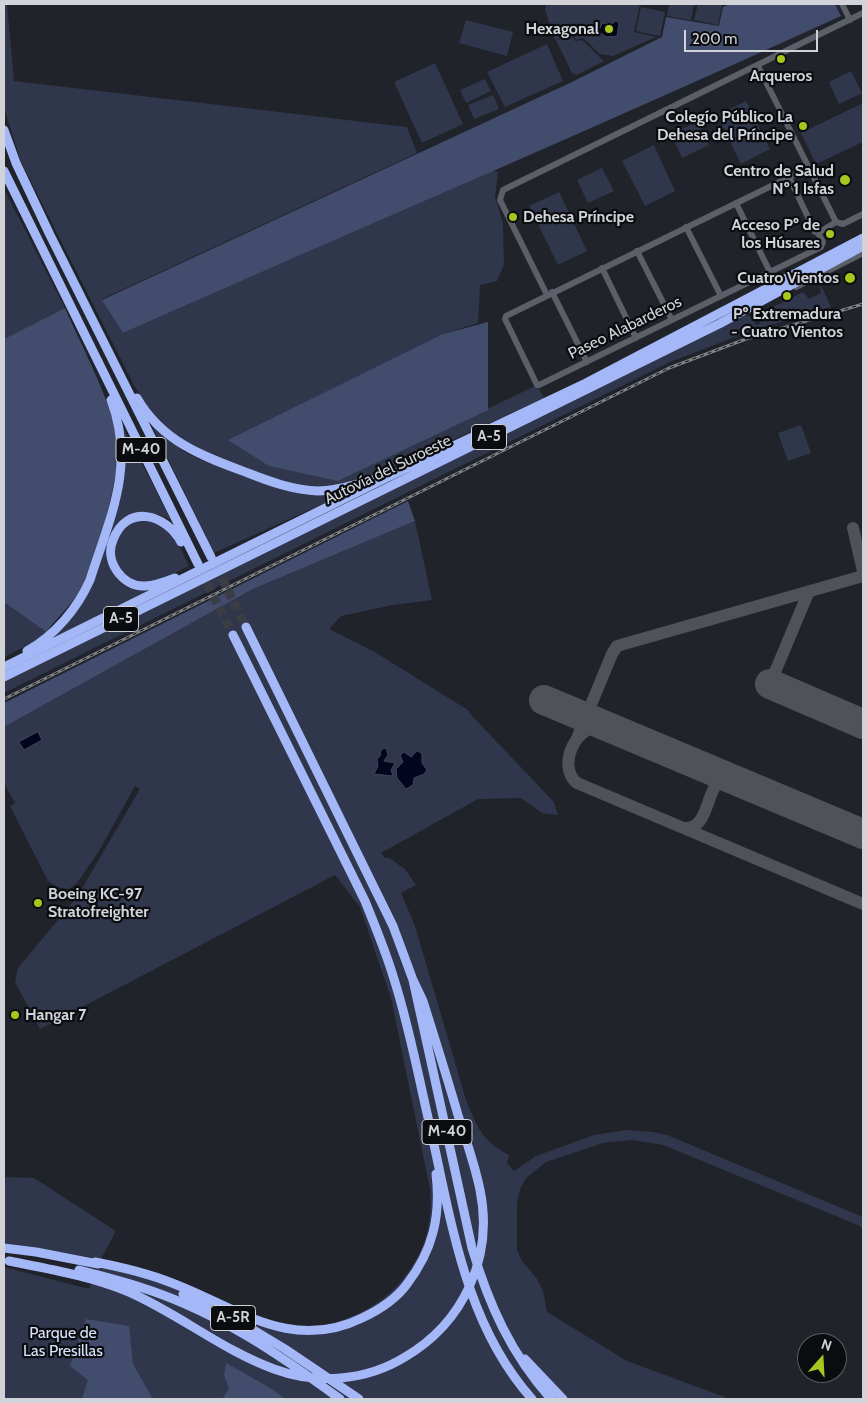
<!DOCTYPE html>
<html>
<head>
<meta charset="utf-8">
<style>
	body { margin:0 }
	#map { position:relative; width:867px; height:1403px; overflow:hidden; background:#21232a; font-family:Cabin,sans-serif }
	canvas { display:block }
	.frame { position:absolute; inset:0; border:5px solid #d1d3d8; pointer-events:none }
	.north { position:absolute; left:797px; top:1333px; width:50px; height:50px; box-sizing:border-box; background:#0b0c0f; border:1px solid #5a5c5f; border-radius:50%; rotate:19deg; font-size:14px; font-weight:700; line-height:20px; text-align:center; color:#d1d3d8 }
	.north::after { content:''; display:block; margin:auto; width:18px; height:22px; background:#a7c71e; clip-path:polygon(50% 0,100% 100%,50% 72%,0 100%) }
	.scale { position:absolute; left:684px; top:30px; width:134px; height:22px; box-sizing:border-box; border:2px solid #d1d3d8; border-top:0; padding-left:6px; font-size:15px; line-height:18px; white-space:nowrap; color:#d1d3d8; -webkit-text-stroke:4px #0b0c0f; paint-order:stroke }
</style>
</head>
<body>
<div id="map">
<canvas width="867" height="1403"></canvas>
<div class="frame"></div>
<div class="north">N</div>
<div class="scale">200 m</div>
</div>
<script>
const g = document.querySelector('canvas').getContext('2d');
g.lineJoin = 'round';
function fillPath(path, color) { g.fillStyle = color; g.fill(path, 'evenodd'); }
function trace(path, color, width, dash) { g.strokeStyle = color; g.lineWidth = width; g.lineCap = dash ? 'butt' : 'round'; g.setLineDash(dash || []); g.stroke(path); }
function write(font, color, halo, rows, align = 'center') {
  g.font = font + ' Cabin,sans-serif'; g.lineWidth = 4.5; g.setLineDash([]); g.textBaseline = 'middle'; g.strokeStyle = halo; g.fillStyle = color; for (const [text, x, y, turn = 0] of rows) {
    g.save(); g.translate(x, y); g.rotate((+turn || 0) * Math.PI / 180); g.textAlign = isNaN(turn) ? turn : align; if (halo) g.strokeText(text, 0, 0); g.fillText(text, 0, 0); g.restore();
  }
}
fillPath(new Path2D(`
	M4 4H7L14 81 407 127 417 153 102 299 123 333 491 170 498 172 495 196 503 224 504 265 497 281 480 285 478 323 443 334 338 481 537 385 544 398 370 478 357 483 317 488 286 483 199 451 160 424 135 387 21 162 4 108Z
	M546 4H640L634 32 656 37 613 56 600 54 583 38 576 40 572 33 555 40 545 10Z
	M669 4H694L691 20 667 16Z
	M698 4H722L718 25 694 20Z
	M641 7 665 12 660 36 636 31Z
	M466 20 513 32 507 56 459 43Z
	M571 34 575 41 582 40 604 61 577 75 572 73 556 40Z
	M547 44 563 81 505 107 487 72Z
	M435 63 463 124 422 143 394 82Z
	M851 71 862 93 839 104 829 82Z
	M485 79 491 91 466 103 460 90Z
	M493 95 499 109 474 119 468 105Z
	M746 101 770 149 741 164 717 115Z
	M863 103V142L816 164 801 133Z
	M697 122 709 145 682 158 671 134Z
	M654 145 675 191 645 206 622 161Z
	M602 168 614 191 588 203 577 180Z
	M4 189 65 308 4 339Z
	M559 192 587 251 558 265 529 206Z
	M819 281 831 307 748 332 670 362 4 693V682L741 317 747 315 753 319 756 325 760 324 759 314 803 292 809 299 821 293Z
	M149 420 183 451 201 460 296 493 367 484 214 553Z
	M801 425 811 453 788 461 778 433Z
	M123 427 171 520C114 490 84 561 127 587 132 590 140 589 146 590L147 592 55 639 56 634 74 615 99 567 114 516Z
	M146 519C170 522 180 547 189 566 177 571 159 584 146 583 115 581 102 539 131 524 135 521 141 521 146 519Z
	M415 521 432 600 393 605 341 616 329 629 373 651 468 710 473 717 554 802 558 815 542 813 521 798 478 799 381 853 385 858H389L405 869 416 885 401 893 415 926 466 1100C478 1128 481 1140 509 1155L507 1163 514 1171 536 1156 594 1135 626 1130 653 1132 667 1135 863 1217V1231L860 1226 663 1145 632 1140 603 1143 546 1162 526 1178 520 1189 517 1203V1250L522 1261 537 1279 543 1291 547 1312 627 1361 730 1399H4V1267L89 1289 101 1259 4 1243V1177L34 1178 116 1231 101 1259C139 1273 177 1287 215 1301 241 1311 269 1325 298 1326 336 1328 378 1310 402 1280 425 1252 433 1225 430 1189L391 998 360 907 335 875 40 1029 15 982 18 968 77 897 140 789 135 786 99 851 77 883 69 889 57 887 48 881 10 806 15 803 4 783V727L253 589Z
	M4 602 46 632 32 643 4 657Z`), '#30364b');
fillPath(new Path2D(`
	M730 4H835L841 16C603 125 362 227 123 333L102 300 572 82 662 37 666 17 719 26 723 7Z
	M65 308C82 348 114 404 118 447 120 475 94 571 78 594 69 607 56 619 46 632L4 602V339Z
	M488 322V410L338 481 269 466 228 440 443 334Z
	M408 501 415 521 253 589 4 727V703Z
	M86 1319 129 1326 133 1364 153 1399H82L88 1380 70 1366Z
	M226 1363 272 1389 285 1399H216L223 1398 229 1389 224 1375Z`), '#424c6c');
const water = new Path2D(`
	M616 21 619 23 617 36 606 37 599 31 602 23 612 24Z
	M38 732 42 740 24 750 19 742Z
	M386 748 388 755 384 761 395 763 391 770 393 776 374 774 378 766 377 759 380 756 381 750Z
	M417 751 422 753V763L427 770 424 774 414 778 413 785 406 789 397 778 396 769 403 762 400 755 404 752 411 757Z`);
fillPath(water, '#040620');
trace(water, '#424457', 1);
trace(new Path2D(`
	M853 528 863 571
	M770 684 809 591
	M606 726C576 722 556 766 577 783L863 904
	M578 736 612 654 617 646 863 576
	M684 828C706 830 706 799 716 785L728 780 736 781`), '#505259', 12);
trace(new Path2D(`
	M770 684 863 724
	M544 700 863 834`), '#505259', 30);
trace(new Path2D(`
	M216 566 246 627
	M201 571 233 635`), '#3b3d44', 9, [9, 4.5]);
trace(new Path2D(`
	M842 4 850 20
	M758 66 836 222
	M808 168 506 316 505 319 537 385H539L821 247 823 242 818 233
	M789 177 815 232 818 233 836 222
	M736 203 770 272
	M836 222 843 224 863 214
	M686 227 721 296
	M637 251 672 320
	M602 268 636 338
	M796 287 863 253
	M552 292 587 362
	M547 295 500 200 503 190 863 13`), '#5c5f67', 6);
trace(new Path2D(`
	M4 130 16 163 50 235 211 557
	M4 171 198 564
	M137 398C162 442 204 457 248 473 271 482 293 490 318 491 340 491 358 483 378 479
	M175 578C165 582 155 586 145 586 122 587 104 561 113 540 127 503 166 514 181 542
	M246 627 393 926 413 980 472 1248C489 1305 511 1354 551 1399
	M233 635 365 901C375 926 386 952 394 979 409 1026 418 1074 429 1122 451 1218 464 1323 532 1399
	M27 651C55 635 77 609 90 580 110 517 136 466 111 400
	M4 667 388 477 586 383 863 238
	M4 677 719 324 863 246
	M4 1248 36 1252 98 1264
	M9 1261C49 1269 91 1276 129 1292 179 1314 222 1350 274 1369 317 1385 366 1381 405 1357 463 1323 494 1258 480 1190 475 1165 466 1140 458 1115 447 1077 435 1039 423 1001L413 980
	M95 1262C121 1267 147 1273 172 1283 236 1307 291 1353 362 1318 379 1310 396 1299 407 1284 433 1250 441 1216 436 1174
	M79 1270C102 1276 126 1282 149 1290 220 1314 280 1355 340 1399
	M183 1294 247 1326 285 1349 359 1399
	M525 1359 563 1399`), '#a4b8f8', 9);
const rail = new Path2D(`
	M4 699 669 368 746 339 863 304`);
trace(rail, '#808288', 3);
trace(rail, '#0b0c0f', 1, [4]);
for (const [x, y, r, color] of [
	[609,29,5,"#a7c71e"],
	[781,59,5,"#a7c71e"],
	[803,126,5,"#a7c71e"],
	[845,180,6,"#a7c71e"],
	[513,217,5,"#a7c71e"],
	[830,234,5,"#a7c71e"],
	[850,278,6,"#a7c71e"],
	[787,296,5,"#a7c71e"],
	[38,903,5,"#a7c71e"],
	[15,1015,5,"#a7c71e"]
]) { const dot = new Path2D(); dot.arc(x, y, r, 0, 2 * Math.PI); g.fillStyle = color; g.fill(dot); trace(dot, '#0b0c0f', 2); }
for (const [x, y, w] of [
	[489,437,35],
	[141,450,50],
	[121,619,35],
	[447,1132,50],
	[233,1318,45]
]) { const box = new Path2D(); box.roundRect(x - w / 2, y - 12.5, w, 25, 4); g.fillStyle = '#0b0c0f'; g.fill(box); trace(box, '#d1d3d8', 1); }
write('bold 15px', '#d1d3d8', null, [
	["A-5",489,437],
	["M-40",141,450],
	["A-5",121,619],
	["M-40",447,1132],
	["A-5R",233,1318]
]);
write('bold 16px', '#d1d3d8', '#0b0c0f', [
	["Hexagonal",599,29],
	["Arqueros",781,76,"center"],
	["Colegío Público La",793,117],
	["Dehesa del Príncipe",793,135],
	["Centro de Salud",834,171],
	["Nº 1 Isfas",834,189],
	["Dehesa Príncipe",523,217,"left"],
	["Acceso Pº de",820,225],
	["los Húsares",820,243],
	["Cuatro Vientos",839,278],
	["Pº Extremadura",787,314,"center"],
	["- Cuatro Vientos",787,332,"center"],
	["Boeing KC-97",48,894,"left"],
	["Stratofreighter",48,912,"left"],
	["Hangar 7",25,1015,"left"]
], 'right');
write('16px', '#d1d3d8', '#0b0c0f', [
	["Paseo Alabarderos",625,328,-26],
	["Autovía del Suroeste",388,470,-26]
]);
write('16px', '#dae2fa', '#0b0c0f', [
	["Parque de",63,1333],
	["Las Presillas",63,1351]
]);
</script>
</body>
</html>
